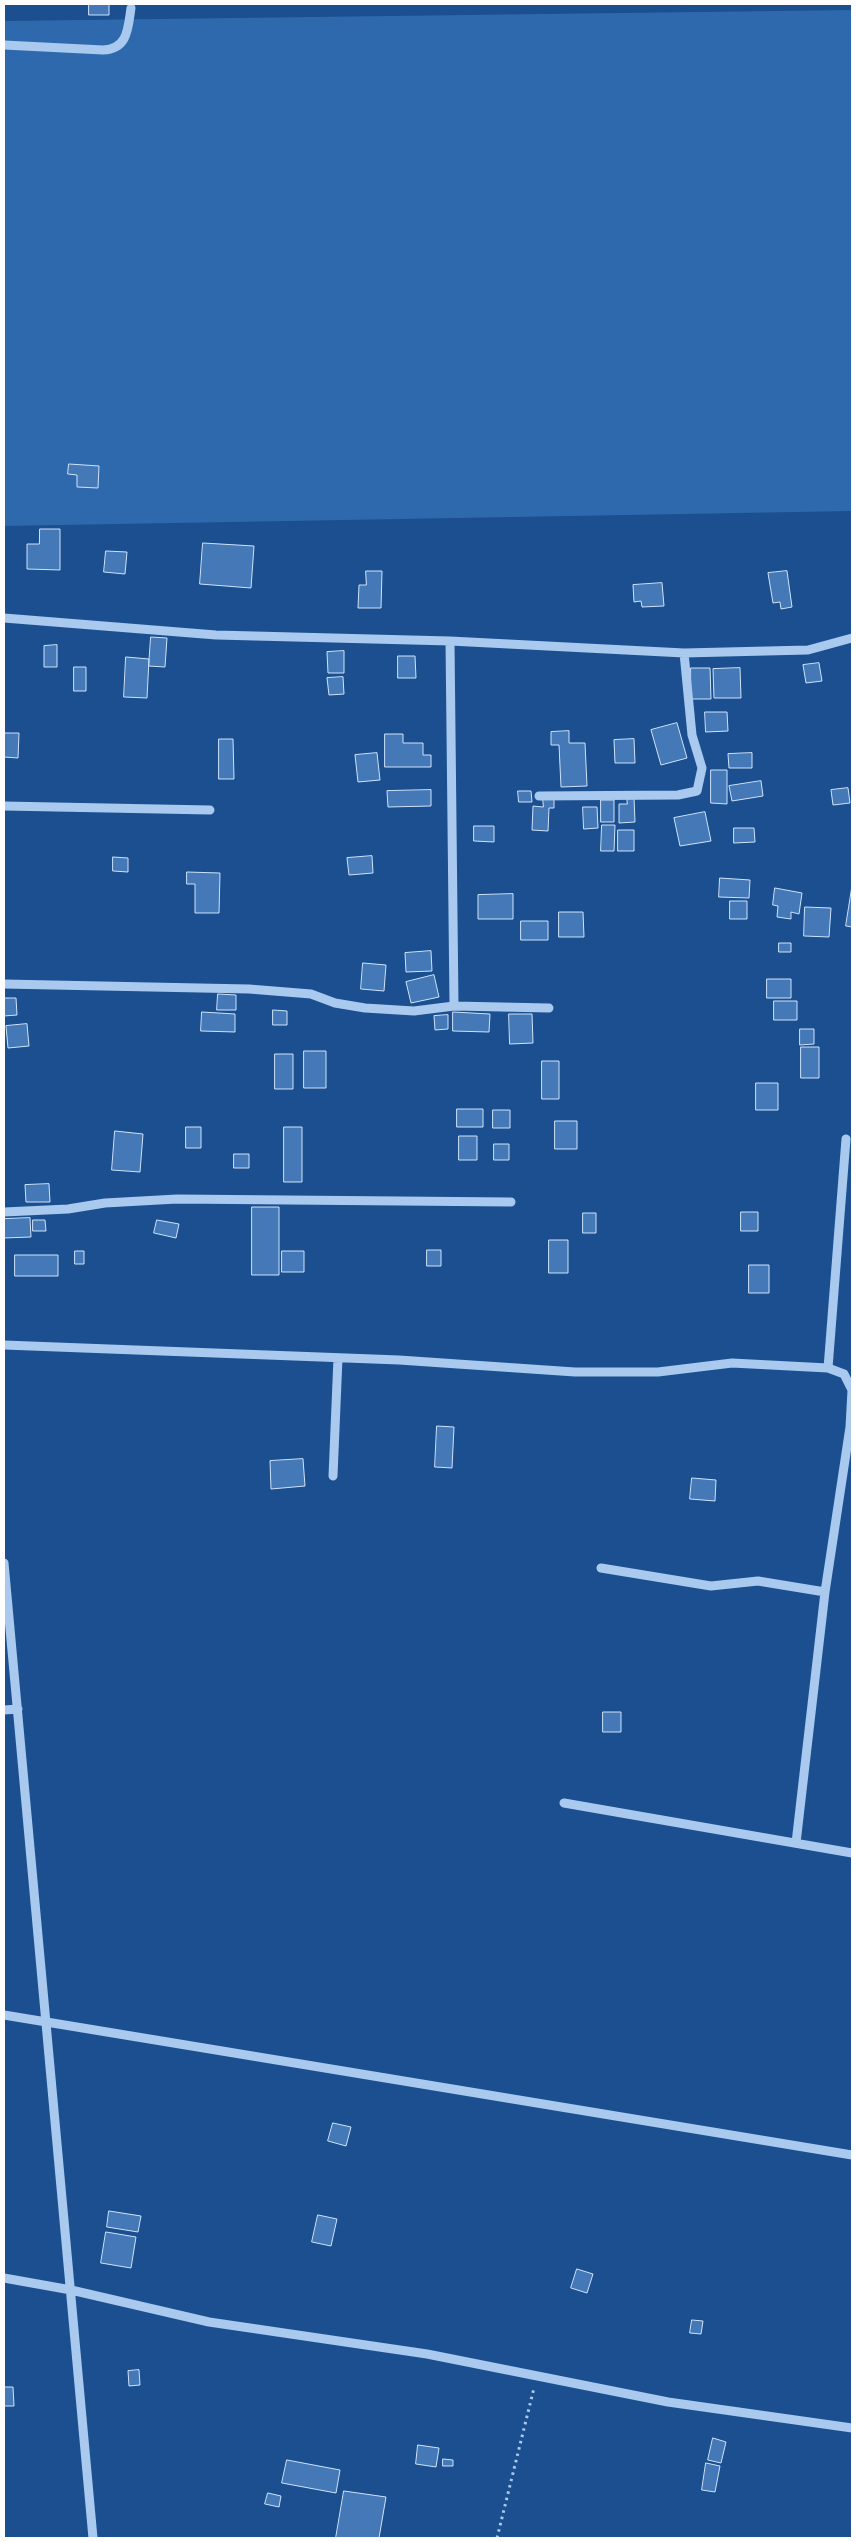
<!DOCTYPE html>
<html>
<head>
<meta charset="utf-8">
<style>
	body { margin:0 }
	#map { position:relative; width:856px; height:2542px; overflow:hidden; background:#1b4f8f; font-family:"Asap Condensed",sans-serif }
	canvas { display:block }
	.frame { position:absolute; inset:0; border:5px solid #fff; pointer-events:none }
</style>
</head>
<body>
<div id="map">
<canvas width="856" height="2542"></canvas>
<div class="frame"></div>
</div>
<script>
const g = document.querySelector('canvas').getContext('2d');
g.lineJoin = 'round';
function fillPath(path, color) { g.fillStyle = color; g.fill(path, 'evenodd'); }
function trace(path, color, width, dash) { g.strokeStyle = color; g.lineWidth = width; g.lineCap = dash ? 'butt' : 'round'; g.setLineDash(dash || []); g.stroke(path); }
fillPath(new Path2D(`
	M852 10V511L4 526V21Z`), '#2e69ad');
const building = new Path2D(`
	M89 4H109V15H89Z
	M69 464 99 466 98 488 77 487V475L68 474Z
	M40 529H60V570L27 569V544H39Z
	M203 543 254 546 251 588 200 584Z
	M106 551 127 552 125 574 104 572Z
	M366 571H382L381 608H358L359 585H366Z
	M787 571 792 607 781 609 780 602 773 603 768 573Z
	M662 583 664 606 642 607 641 601 634 602 633 585Z
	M151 637 167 638 165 667 149 666Z
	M57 645V667H44V646Z
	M344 651V673H328L327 652Z
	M398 656H415L416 678H398Z
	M126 657 149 659 147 698 124 697Z
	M819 663 822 681 806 683 803 665Z
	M74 667H86V691H74Z
	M691 668H710L711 699H691Z
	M740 668 741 698H714L713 669Z
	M343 677 344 694 329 695 327 678Z
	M705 712H727L728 731 706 732Z
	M677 723 687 758 661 765 651 730Z
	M569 731V743H585L587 786 561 787 559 745H551V732Z
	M4 733H19L18 758 4 757Z
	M385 734H403V743H423V755H431V767H385Z
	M219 739H233L234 779H219Z
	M634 739 635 763H615L614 740Z
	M377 753 380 780 358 782 355 755Z
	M752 753V768H729L728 754Z
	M711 770H727V804L711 803Z
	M761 781 763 796 732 801 729 786Z
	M848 788 850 803 833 805 831 790Z
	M431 790V806L388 807 387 791Z
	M518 791H531L532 802H519Z
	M543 798H554V808H549L548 831 532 830 533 806 543 807Z
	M627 798H634L635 822 619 823V804H627Z
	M601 800H614V822H601Z
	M583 807H597L598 828 584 829Z
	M705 812 711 841 680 846 674 818Z
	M602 825H615L614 851H601Z
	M474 826H494V842L474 841Z
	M734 828H754L755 842 734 843Z
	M618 830H634V851H618Z
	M372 856 373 873 349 875 347 858Z
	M113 857 128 858V872L113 871Z
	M187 872 220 873 219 913H195V884H187Z
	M720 878 750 880 749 898 719 897Z
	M852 886V927L846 926Z
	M775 888 802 893 799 914 791 912V919L777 917 778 906 773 905Z
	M513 894V919H478V895Z
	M730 901H747V919H730Z
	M805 907 831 908 829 937 804 936Z
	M559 912H583L584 937H559Z
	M521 921H548V940H521Z
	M779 943H791V952H779Z
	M431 951 432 971 406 972 405 953Z
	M363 963 386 965 384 991 361 989Z
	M434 975 439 997 411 1003 406 982Z
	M767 979H791V998H767Z
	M218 994 236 995V1010H217Z
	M4 998H16L17 1015 4 1016Z
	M774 1001H797V1020H774Z
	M273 1010 287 1011V1025H273Z
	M202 1012 235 1014V1032L201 1031Z
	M453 1012 490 1014 489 1032 453 1031Z
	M509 1014H532L533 1043 510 1044Z
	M448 1015V1029L435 1030 434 1016Z
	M27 1024 29 1046 8 1048 6 1026Z
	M800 1029H814V1044L800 1045Z
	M801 1047H819V1078H801Z
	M304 1051H326V1088H304Z
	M275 1054H293V1089H275Z
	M542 1061H559V1099H542Z
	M756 1083H778V1110H756Z
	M457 1109H483V1127H457Z
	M493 1110H510V1128H493Z
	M555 1121H577V1149H555Z
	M186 1127H201V1148H186Z
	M284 1127H302V1182H284Z
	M115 1131 143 1134 140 1172 112 1170Z
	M459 1136H477V1160H459Z
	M494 1144H509V1160H494Z
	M234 1154H249V1168H234Z
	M49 1184 50 1202H26L25 1185Z
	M252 1207H279V1275H252Z
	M741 1212H758V1231H741Z
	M583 1213H596V1233H583Z
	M30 1218 31 1237 4 1238V1219Z
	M33 1220H45L46 1231H33Z
	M157 1220 179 1224 176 1238 154 1233Z
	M549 1240H568V1273H549Z
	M427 1250H441V1266H427Z
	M75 1251H84V1264H75Z
	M282 1251H304V1272H282Z
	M15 1255H58V1276H15Z
	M749 1265H769V1293H749Z
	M437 1426 454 1427 452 1468 435 1467Z
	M303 1459 305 1486 271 1489 270 1461Z
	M692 1478 716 1480 715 1501 690 1499Z
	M603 1712H621V1732H603Z
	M333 2123 351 2127 346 2146 328 2141Z
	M109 2211 141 2216 138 2232 107 2227Z
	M318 2215 337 2219 331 2246 312 2242Z
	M106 2232 136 2237 131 2268 101 2263Z
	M577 2269 593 2274 587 2293 571 2288Z
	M692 2320 703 2321 701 2334 690 2333Z
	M139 2370 140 2385 129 2386 128 2371Z
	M4 2387H13L14 2406H4Z
	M713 2438 726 2442 721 2463 708 2460Z
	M418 2445 439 2448 436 2467 416 2464Z
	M443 2459 453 2460V2466H443Z
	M287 2460 340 2470 336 2493 282 2483Z
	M706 2463 720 2466 715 2492 702 2490Z
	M344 2491 386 2497 379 2538H336Z
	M268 2493 281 2496 279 2507 265 2504Z`);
fillPath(building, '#4478b7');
trace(building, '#cfe3fa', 1);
trace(new Path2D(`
	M497 2538 534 2388`), '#a9c9ee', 3, [2.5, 4]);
trace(new Path2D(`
	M4 45 103 50C128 49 128 28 131 8
	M4 618 216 635 450 641 684 653 808 650 852 638
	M450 641 454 1006
	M539 796 678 795 697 791 702 768 692 735 684 653
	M4 806 210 810
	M4 984 249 989 311 994 335 1003 365 1008 414 1011 454 1006 549 1008
	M4 1212 68 1209 105 1203 177 1199 511 1202
	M4 1345 399 1360 575 1372H658L732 1363 828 1368 844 1374 852 1390 850 1427 825 1592 796 1843
	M828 1368 846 1139
	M333 1476 338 1358
	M4 1563 93 2538
	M601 1568 711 1586 758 1581 825 1592
	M4 1710 18 1709
	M564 1803 852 1853
	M4 2015 852 2155
	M4 2278 71 2290 209 2322 427 2354 668 2402 852 2428`), '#a9c9ee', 9);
</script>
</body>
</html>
